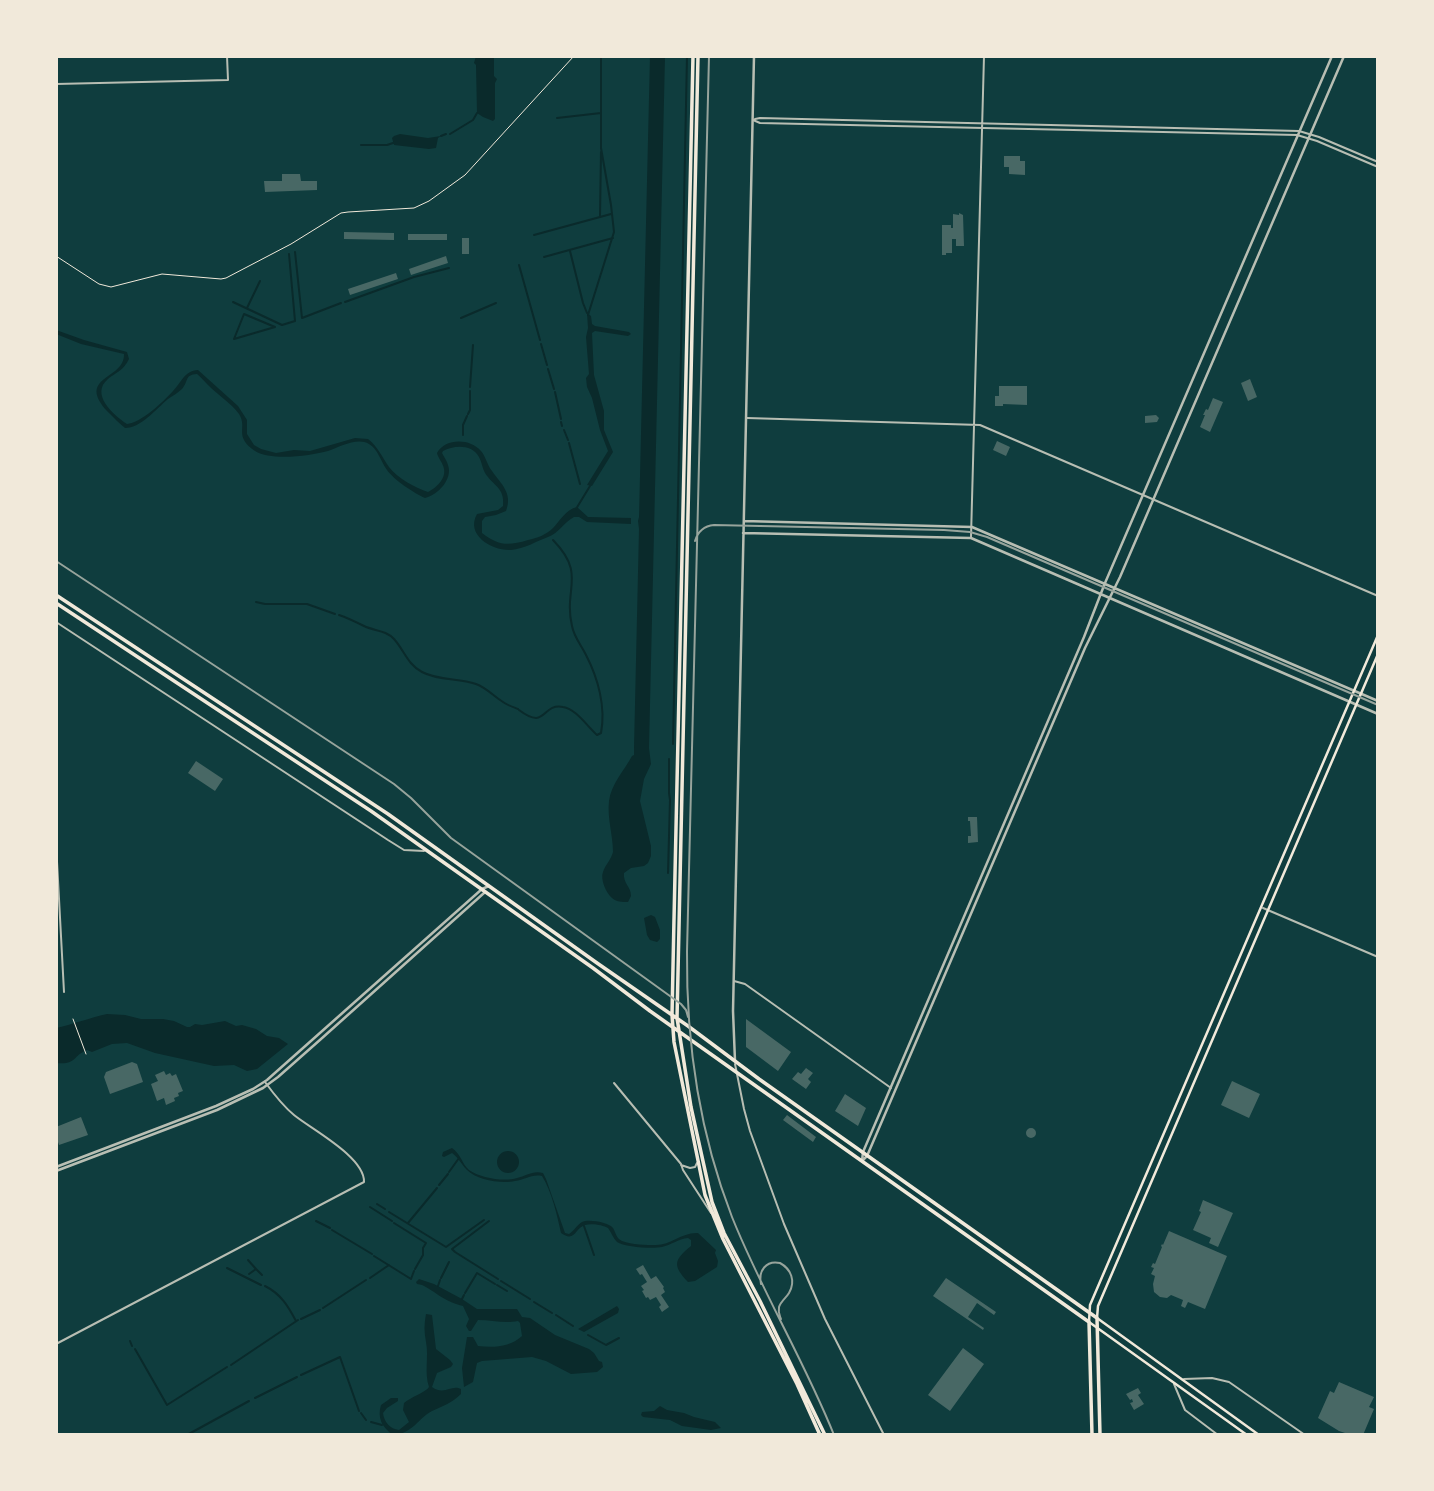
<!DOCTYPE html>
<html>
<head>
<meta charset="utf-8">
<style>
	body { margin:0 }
	#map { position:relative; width:1434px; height:1491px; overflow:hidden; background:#0f3d3e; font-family:Commissioner,sans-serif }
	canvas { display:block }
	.frame { position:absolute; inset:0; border:58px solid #f1e9da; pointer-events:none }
</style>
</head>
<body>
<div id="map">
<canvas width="1434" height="1491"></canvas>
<div class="frame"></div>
</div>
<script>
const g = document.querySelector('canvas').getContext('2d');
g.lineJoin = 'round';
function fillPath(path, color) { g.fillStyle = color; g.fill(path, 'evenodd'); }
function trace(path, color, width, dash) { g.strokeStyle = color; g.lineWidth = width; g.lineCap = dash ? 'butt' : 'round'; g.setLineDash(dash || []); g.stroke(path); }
fillPath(new Path2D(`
	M476 56H494V76L497 79 495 83V119L493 121 483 117 477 113 476 65 474 63Z
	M650 56H665L649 748 651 764 644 779 640 801 651 846V856L648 863 644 866 631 868 624 873C623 884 631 886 631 896L628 902C622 902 616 902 612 898 606 893 600 879 603 872 605 865 611 860 613 852 613 835 607 818 609 801 611 784 624 771 632 756L634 755V748L639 529 638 521 639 517Z
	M400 134 428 138 441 136 438 138 436 148 429 149 394 145 392 138 394 136Z
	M587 313 591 316 592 324 595 326 629 332 631 334 628 336 595 331 592 333 594 375 604 411V430L613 452 592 486 587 485 608 451 600 430 592 398 587 387 586 378 589 374 586 337 588 328Z
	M56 330 84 340 127 352 129 359C123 371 118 371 108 379 90 394 113 415 127 424 141 423 163 402 173 391 182 382 184 371 198 370L238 406 247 420V434L254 445 261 449 276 453 294 450 310 451 355 438 368 439C378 447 382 457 389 467 397 478 416 488 428 492 436 488 446 479 444 469 443 463 438 458 437 453 445 438 470 438 481 451 486 457 487 465 492 471 501 484 513 493 506 511L496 515 485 517 482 521V533C499 546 508 546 528 540 537 538 546 535 553 528 560 521 566 509 577 507L588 517 631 518V524L587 522 579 517H574C564 522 559 533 548 537 537 541 524 549 511 550 492 551 465 535 477 514L498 510 503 506C505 487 493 486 485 473 482 468 482 462 479 457 472 444 454 445 443 451L442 453C444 457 447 461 448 465 453 479 438 495 425 498 414 493 394 480 387 470 381 462 378 449 369 444 357 437 340 447 328 451 310 456 271 461 255 451 233 436 248 428 239 414 231 403 218 395 208 385 204 381 201 377 197 374 184 375 189 381 182 389 178 393 172 396 168 399 156 409 141 428 125 428 119 423 114 418 108 412 75 376 125 380 124 354L81 344 56 334Z
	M651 915 655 917 660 930V939L657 942 650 940 647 935 644 918Z
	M107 1014 125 1015 141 1019H163L174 1021 187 1027H190L195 1024 202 1025 225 1021 236 1026 242 1025 256 1029 267 1036 279 1038 288 1044 257 1069 247 1071 234 1065 214 1066 155 1053 127 1043 112 1044 92 1052 87 1050C72 1056 77 1065 56 1063V1028C74 1024 89 1018 107 1014Z
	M452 1148C461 1154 462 1164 469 1170 480 1178 504 1182 517 1178 526 1176 533 1170 543 1173L546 1179 565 1233 569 1234C574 1231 577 1225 582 1222 588 1219 608 1222 613 1228 616 1233 616 1238 622 1241 632 1245 646 1245 656 1245 671 1245 682 1232 698 1233L716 1250 715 1253 718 1261 717 1267 695 1281 688 1282C672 1265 674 1260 691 1246V1240L688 1238C678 1239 671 1245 662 1247 653 1249 624 1247 617 1242 613 1238 611 1232 608 1228 603 1225 592 1223 585 1225 575 1228 575 1243 561 1233 557 1215 552 1192 542 1176 531 1174 525 1180 515 1181 501 1184 477 1180 467 1170 461 1164 459 1158 452 1153L444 1157 442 1156 443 1152Z
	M497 1162a11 11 0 1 1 22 0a11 11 0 1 1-22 0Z
	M419 1279 434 1284 462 1299 477 1309H517L522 1317 530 1318 555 1335 589 1349 594 1353 599 1361 602 1362 603 1367 597 1372 571 1374 546 1361 532 1357 482 1361 477 1363 473 1382 464 1387 462 1368 467 1337H473L478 1346C494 1348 510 1347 522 1336L520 1323 518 1321C504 1324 492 1320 478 1320L471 1331H469L466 1326 469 1319 463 1306C453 1304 442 1298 434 1292 427 1288 425 1285 417 1284L416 1282Z
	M617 1306 619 1309 618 1313 584 1332 578 1329Z
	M426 1314 432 1315 436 1349 450 1360 453 1364 451 1367 437 1373 432 1387C445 1396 451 1384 461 1389V1394C452 1403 443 1406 432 1411 418 1418 414 1433 393 1435 382 1427 377 1418 381 1405L391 1398H398V1401L387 1408 383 1413C384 1422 390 1429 399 1430L409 1422 403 1410 404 1403C411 1397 426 1392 429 1387 424 1372 429 1357 426 1342 424 1332 424 1324 426 1314Z
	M660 1406 667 1410 684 1413 694 1417 715 1422 721 1428 711 1430 682 1426 670 1420 643 1417 641 1415 642 1412 654 1411Z`), '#0a2a2b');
trace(new Path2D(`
	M557 118 601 113
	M450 134 473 120 477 113
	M441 136 446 134
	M361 145H387L393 143
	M600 217 601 152
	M534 235 611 214
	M570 251 583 303 587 313
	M295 252 302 318 341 303
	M544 257 613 238
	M519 265 540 340
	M233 302 282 325 295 321 289 254
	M345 302 414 277 449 268
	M247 308 260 281
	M244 314 275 327 234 339Z
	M588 315 614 232 611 205 601 148V56
	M461 318 496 303
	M541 344 547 365
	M548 369 554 389
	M470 387 473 345
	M555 392 561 419
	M468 414 470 410V391
	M561 422 562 426
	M564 430 568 440
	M463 435V425L467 416
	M569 443 580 484
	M576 509 590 486
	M256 602 265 604H307L335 614
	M339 615C348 618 356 622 364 626 374 631 386 630 394 639 404 650 408 665 422 672 439 681 458 678 476 684 487 688 493 696 503 702 507 705 513 707 518 709
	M519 710C547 731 541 703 563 707 576 709 587 726 597 735L601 733C606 707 598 678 586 655 581 645 574 637 572 626 563 588 587 575 553 540
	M673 744 687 56
	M668 873 670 800 669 793V759
	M449 1172 459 1158
	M439 1185 448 1174
	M377 1204 385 1209
	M370 1207 392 1221
	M389 1212 446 1247 484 1220
	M316 1221 330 1228
	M489 1221 452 1249 455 1252 498 1279
	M394 1223 426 1243 423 1248V1255L415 1269
	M408 1223 437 1188
	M584 1226 594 1255
	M332 1230 372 1254
	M374 1256 411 1279 414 1271
	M248 1260 256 1269 249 1274
	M227 1268 261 1285
	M256 1269 262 1275
	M370 1278 389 1265
	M441 1278 449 1262
	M501 1281 530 1299
	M497 1285 507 1291
	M265 1286C281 1294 288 1306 296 1321
	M438 1286 440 1280
	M465 1293 477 1273 495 1284
	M462 1299 464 1295
	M534 1302 552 1313
	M323 1308 366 1280
	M556 1315 573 1326
	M301 1319 320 1310
	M588 1335 606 1345 619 1338
	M130 1341 132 1346
	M135 1349 167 1405 227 1367
	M231 1365 298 1320
	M301 1375 340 1357 359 1411
	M255 1398 297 1377
	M361 1413 366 1420
	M371 1422 382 1425
	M187 1435 249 1401`), '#0a2a2b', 2);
fillPath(new Path2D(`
	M1004 156H1020V161H1025V175L1009 174V167H1004Z
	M282 174H300L301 181H317V190L265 192 264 181H282Z
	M959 213 963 215 964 246H956V239H952V253H946V255H942V225H951V228H953V214L959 215Z
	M344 232 394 233V240L344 239Z
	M408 234H447V240H408Z
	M462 238H469V254H462Z
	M446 256 448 263 411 275 409 269Z
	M396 273 398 279 350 295 348 289Z
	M1250 379 1257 397 1248 401 1241 383Z
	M999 386H1027V405L1003 404V406H995V396H999Z
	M1213 398 1223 402 1210 432 1200 427 1205 415H1203L1206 409 1208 410Z
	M1156 415 1159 418 1157 422 1145 423V416Z
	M997 441 1010 447 1006 456 993 450Z
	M196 761 223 779 215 791 188 773Z
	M968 817H977L978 842 968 843V836H971L970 821H968Z
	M746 1019 791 1052 778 1071 746 1047Z
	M132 1062 137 1064 143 1082 110 1094 104 1077 106 1072Z
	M806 1068 813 1073 808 1079 811 1082 806 1089 792 1079 798 1072 801 1074Z
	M164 1071 166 1075 170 1073 172 1076 176 1074 183 1091 178 1093 179 1096 174 1098 175 1101 166 1105 164 1098 157 1101 151 1084 158 1081 155 1075Z
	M1232 1081 1260 1094 1249 1118 1221 1105Z
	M845 1094 866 1108 858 1126 835 1111Z
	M787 1115 816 1137 813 1142 783 1120Z
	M81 1117 88 1135 59 1145 56 1136V1127Z
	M1026 1133a5 5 0 1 1 10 0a5 5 0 1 1-10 0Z
	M1203 1200 1233 1213 1218 1247 1209 1243 1211 1238 1193 1230 1201 1212 1199 1211Z
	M1169 1231 1227 1256 1205 1309 1188 1302 1185 1308 1181 1306 1183 1300 1171 1295 1167 1298 1160 1297 1154 1292 1153 1284 1155 1276 1151 1274 1154 1268 1151 1267 1153 1263 1155 1264 1162 1247 1161 1246 1162 1244 1163 1245Z
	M643 1265 651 1279 656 1276 664 1287 663 1288 665 1292 661 1295 669 1307 662 1312 659 1307 661 1305 656 1297 650 1300 648 1297 646 1298 642 1291 644 1290 641 1286 647 1282 642 1274 640 1275 636 1269Z
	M946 1278 996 1312 994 1315 977 1303 968 1317 984 1328 983 1330 933 1296Z
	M963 1348 984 1364 950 1411 928 1395Z
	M1339 1382 1374 1397 1369 1407 1374 1409 1363 1435H1351L1339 1431 1318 1418 1330 1391 1334 1393Z
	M1138 1388 1141 1393 1138 1395 1144 1404 1134 1410 1130 1403 1133 1402 1132 1399 1130 1400 1126 1394Z`), '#486865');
trace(new Path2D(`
	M56 256 99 284 111 287 162 274 221 279 226 278 291 244 341 213 348 212 414 208 429 201 465 175 574 56
	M73 1019 86 1054`), '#f1e9da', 1);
trace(new Path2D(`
	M56 84 228 80 227 56
	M755 119 760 118 1299 131 1319 137 1378 162
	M753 120 760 123 1297 135 1317 141 1378 167
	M747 418 980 425 1378 596
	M971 537 984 56
	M56 622 388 840 404 850 424 851
	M56 843 64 992
	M1263 908 1378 957
	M734 981 745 984 891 1088
	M735 1064 744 1109 750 1131 784 1224 825 1319 884 1435
	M614 1083 681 1164 683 1170 711 1213
	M681 1165 690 1168 695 1167 697 1163
	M56 1344 364 1182C365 1157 311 1129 294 1115 283 1106 273 1093 265 1082
	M1184 1379 1212 1378 1229 1382 1305 1435
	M1174 1384 1185 1410 1218 1435`), '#b8beb3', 2);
trace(new Path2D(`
	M744 521 972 527 1378 701
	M743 533 971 538 1378 714
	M735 1061 733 1011 754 56
	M862 1161 867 1156 1085 648 1120 577 1344 56
	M862 1161 863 1152 1084 637 1105 583 1332 56
	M56 1167 216 1106 253 1089 267 1080 482 889 489 886
	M56 1171 217 1110 263 1088 278 1077 321 1039 484 893`), '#b8beb3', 2.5);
trace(new Path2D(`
	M1247 1435 1089 1322 1090 1305 1378 635
	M1259 1435 1097 1318 1098 1306 1378 654`), '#f1e9da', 2.5);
trace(new Path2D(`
	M693 56 674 919 672 1015 674 1042 705 1195 723 1239 797 1384 820 1435
	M698 56 677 1018 691 1107 712 1202 724 1233 760 1301 825 1435
	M56 595 388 814 597 963 688 1026 759 1079 1097 1318 1100 1435
	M56 603 371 811 593 968 650 1011 1089 1322 1092 1435`), '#f1e9da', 3.5);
trace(new Path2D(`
	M709 56 687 951C686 1041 699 1132 732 1217 762 1292 804 1360 834 1435
	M695 541C698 531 704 526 714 525L944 530 970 532 987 537 1378 705
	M56 561 394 784 411 798 451 838 681 1004 686 1010 688 1017
	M761 1284C758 1271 766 1260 780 1263 791 1269 796 1281 789 1293 786 1298 781 1301 779 1307 778 1313 779 1314 781 1319`), '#97a49c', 2);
</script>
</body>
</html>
